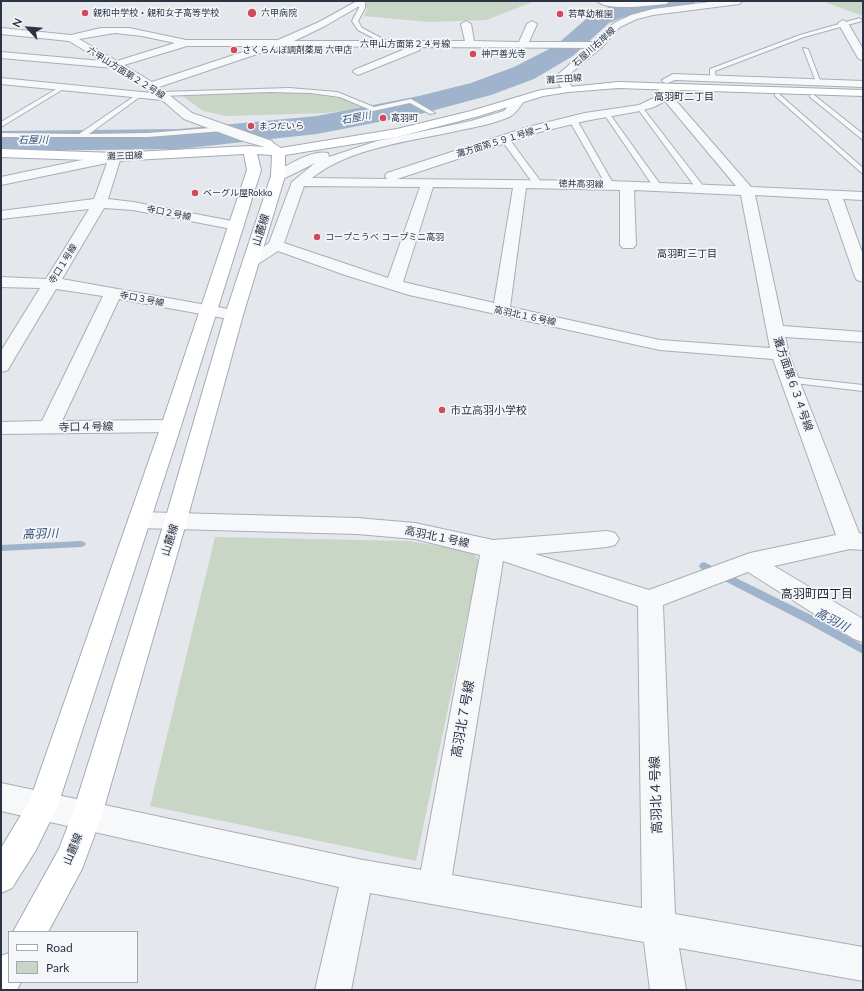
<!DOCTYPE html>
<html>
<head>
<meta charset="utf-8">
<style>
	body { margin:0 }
	#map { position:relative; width:864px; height:991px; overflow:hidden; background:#e4e7ec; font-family:Lato,sans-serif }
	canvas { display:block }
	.frame { position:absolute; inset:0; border:2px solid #2b3445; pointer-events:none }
	.legend { position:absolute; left:8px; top:931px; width:130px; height:52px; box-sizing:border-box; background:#f4f6f9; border:1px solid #a4a8b1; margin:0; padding:5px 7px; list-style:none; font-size:12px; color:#2b3445 }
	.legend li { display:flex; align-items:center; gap:8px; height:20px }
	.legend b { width:20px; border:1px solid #a4a8b1 }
	.north { position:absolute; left:8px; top:8px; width:40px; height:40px; -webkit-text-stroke:3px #f4f6f9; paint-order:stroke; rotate:296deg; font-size:11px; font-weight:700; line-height:16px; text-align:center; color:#2b3445 }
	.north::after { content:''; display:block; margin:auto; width:14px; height:18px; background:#2b3445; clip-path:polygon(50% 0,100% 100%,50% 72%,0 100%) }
</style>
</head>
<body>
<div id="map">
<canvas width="864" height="991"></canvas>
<div class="frame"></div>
<ul class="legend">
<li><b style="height:5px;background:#fff"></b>Road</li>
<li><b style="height:11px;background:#c9d6c5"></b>Park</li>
</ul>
<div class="north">N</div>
</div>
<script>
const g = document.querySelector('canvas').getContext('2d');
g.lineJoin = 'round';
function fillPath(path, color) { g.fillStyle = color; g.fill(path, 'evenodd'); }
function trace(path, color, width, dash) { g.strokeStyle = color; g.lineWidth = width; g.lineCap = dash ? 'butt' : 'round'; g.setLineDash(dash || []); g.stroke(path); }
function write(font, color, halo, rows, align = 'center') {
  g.font = font + ' Lato,"Noto Sans JP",sans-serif'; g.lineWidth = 3.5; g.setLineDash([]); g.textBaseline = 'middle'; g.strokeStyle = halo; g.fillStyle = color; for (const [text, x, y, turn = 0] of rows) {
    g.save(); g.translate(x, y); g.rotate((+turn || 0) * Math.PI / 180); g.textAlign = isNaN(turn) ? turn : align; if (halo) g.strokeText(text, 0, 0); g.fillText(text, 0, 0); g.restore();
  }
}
fillPath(new Path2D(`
	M370 1H535L486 20 429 22 364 16 367 9 365 5Z
	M822 1H863V16Z
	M284 91 331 94 365 104 363 108 326 113 226 116 203 111 181 95Z
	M215 537 408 541 472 551 479 561 416 861 150 806Z`), '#c9d6c5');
fillPath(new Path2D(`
	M81 541 84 542 86 544 84 546 81 547 1 551V545Z
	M704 562 815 617 863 645V654L807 623 701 569 699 566 701 563Z`), '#9fb4cc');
fillPath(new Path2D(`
	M642 1H696L693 6 685 8 621 18 609 23 573 56 534 79 491 95 420 114 317 134 179 149 1 151V131L179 129 317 116 419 96 471 83 514 67 555 46 593 13 615 5Z`), '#9fb4cc');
const service = new Path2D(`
	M362 1 365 3V8L358 21 362 28 391 43V45H387L358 30 352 21 359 8V3Z
	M860 18 862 21 804 37 715 71 716 79 713 81 710 79V69L800 35Z
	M803 48 808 49 821 83 816 82Z
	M63 85 65 86V88L1 127V122Z
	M289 88 337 92 374 107 411 99 435 113 430 114 410 103 373 111 340 97 310 93 268 92 161 96 158 94 161 92Z
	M139 93 142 95 141 96 89 134 148 133 223 127 227 129 223 131 148 137H1V133L79 134Z
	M775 94H779L863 168V174L775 96Z
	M810 95H814L863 134V140L810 97Z
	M638 107H642L704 187V191H698L638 109Z
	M605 113H609L662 187 661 189H655L604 114Z
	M573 118 577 120 614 185 613 187 606 185 569 120Z
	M501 136H507L541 182V186H535L500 138Z
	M790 377 863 385V391L786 382 784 380Z`);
const minor = new Path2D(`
	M357 1H368L325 26 294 41H465L461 24 466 21 471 24 474 41 519 42 527 24 532 21 537 24 529 42H598L603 45 598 48 420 47V50L358 75 353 72 354 70 410 47 281 46 159 87 192 113 272 141 274 144 268 148 240 140 184 119 162 100 1 84V78L152 93 114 68 1 58V52L102 61 69 41 1 34V28L71 35 101 28H129L186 40H278L319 22ZM115 33 142 36 175 43 117 61 79 39ZM187 46H261L152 82 124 65Z
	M597 1H670L666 4C651 5 608 12 597 1Z
	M843 20 848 23 863 49V61L858 58 838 23Z
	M673 74 863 81V87L675 80 667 83 663 82 662 80Z
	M664 84 668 85 671 95 751 187 863 192V200L843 199 863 255V282L857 280 855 277 828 199 755 195 783 326 863 332V342L785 337 789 354 859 533 863 534V550L850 549 774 566 863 619V642L854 639 748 572 663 605 675 914 863 947V981L679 948 686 990H650L644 942 370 893 351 990H315L339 887 1 811V783L358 859 421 870 480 555 415 539 357 534 139 528 131 526 128 520 131 514 139 512 357 518 415 523 493 540 607 531 615 533 619 539 615 545 607 547 535 554 649 590 750 553 836 535 773 359 660 350 409 295 345 275 278 251 258 264H246L244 261 269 243 292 182 315 163 283 179H273L271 176 273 173C287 166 312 149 328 153L329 157 377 141 471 121 504 111 515 98 519 97 525 100C521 105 516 113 511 116 496 123 477 127 461 130 414 141 350 147 312 178L387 179 385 176 387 173 528 127 585 113 639 105 660 95 658 87ZM665 101 736 186 610 181 397 179 536 133 585 121 640 111 654 107ZM304 186 420 187 388 278 284 243ZM433 187 513 188 494 303 403 282ZM526 188 620 190V245L623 248H633L636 245 634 190 741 195 770 348 660 340 510 307ZM503 561 638 606 642 908 452 875Z
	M115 153 121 157 108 199 133 202 237 222 242 223 244 226 242 229 237 230 133 210 104 208 62 279 234 310 240 311 243 315 240 319 234 320 119 299 62 421 171 420 178 422 181 426 178 430 171 432 1 434V422L42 421 103 296 56 289 10 366 8 370 1 372V351L40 288 1 287V277L46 279 89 209 1 219V211L94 199 107 163 1 185V177Z`);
const tertiary = new Path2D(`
	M718 1H743L739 4 653 15 637 19 620 27 602 47 565 78 574 89 572 91H564L554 78 594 43 614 23 631 15 653 9Z`);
const primary = new Path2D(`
	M618 82 863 90V96L618 88 568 92 543 96 479 116 397 137 285 155V176L243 315 187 520 102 815 82 869 48 932H13L59 849 72 815 165 520 225 315 271 176 272 155 257 154 261 170 181 426 58 805 36 850 12 888 1 893V848L30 800 161 426 247 170 244 154 115 161 1 157V149L115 153 250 146 264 147 262 144 268 140 281 148 397 129 471 111 541 90Z
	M9 953V982H21L17 990H1V956Z`);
trace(service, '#a9aeb7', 2);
trace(minor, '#a9aeb7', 2);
trace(tertiary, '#a9aeb7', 2);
trace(primary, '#a3abb8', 2);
fillPath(service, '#f7f8fa');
fillPath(minor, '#f7f8fa');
fillPath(tertiary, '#f7f8fa');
fillPath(primary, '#fff');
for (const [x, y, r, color] of [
	[85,13,4,"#d1495b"],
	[252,13,5,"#d1495b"],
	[560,14,4,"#d1495b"],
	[234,50,4,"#d1495b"],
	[473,54,4,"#d1495b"],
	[383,118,4,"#d1495b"],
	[251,126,4,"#d1495b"],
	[195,193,4,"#d1495b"],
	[317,237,4,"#d1495b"],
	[442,410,4,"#d1495b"]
]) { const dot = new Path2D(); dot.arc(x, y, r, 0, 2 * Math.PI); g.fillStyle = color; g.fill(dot); trace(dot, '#f4f6f9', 1.5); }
write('9px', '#2b3445', '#f4f6f9', [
	["親和中学校・親和女子高等学校",93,13],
	["六甲病院",261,13],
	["若草幼稚園",568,14],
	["さくらんぼ調剤薬局 六甲店",242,50],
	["神戸善光寺",481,54],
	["高羽町",391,118],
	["まつだいら",259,126],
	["ベーグル屋Rokko",203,193],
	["コープこうべ コープミニ高羽",325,237]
], 'left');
write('9px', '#2b3445', '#f4f6f9', [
	["六甲山方面第２４号線",405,44],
	["石屋川右岸線",594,47,-42],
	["六甲山方面第２２号線",126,73,32],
	["灘三田線",564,79,-4],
	["灘方面第５９１号線－１",504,140,-17],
	["灘三田線",125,156,-2],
	["徳井高羽線",581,184,1],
	["寺口２号線",169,213,11],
	["寺口１号線",63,264,-58],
	["寺口３号線",142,299,11],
	["高羽北１６号線",525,316,12]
]);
write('10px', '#1d2536', '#f4f6f9', [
	["高羽町二丁目",684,97],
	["高羽町三丁目",687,254]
]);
write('italic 10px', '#34527a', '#f4f6f9', [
	["石屋川",356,118,-11],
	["石屋川",33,140,-1]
]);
write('11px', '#2b3445', '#f4f6f9', [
	["山麓線",261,230,-73],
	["灘方面第６３４号線",793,384,71],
	["寺口４号線",86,427,-1],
	["高羽北１号線",437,537,12],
	["山麓線",170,540,-73],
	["山麓線",73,849,-68]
]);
write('11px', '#2b3445', '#f4f6f9', [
	["市立高羽小学校",450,410]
], 'left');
write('italic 12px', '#34527a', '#f4f6f9', [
	["高羽川",40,534,-2],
	["高羽川",832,620,28]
]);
write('12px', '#1d2536', '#f4f6f9', [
	["高羽町四丁目",817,594]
]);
write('13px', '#2b3445', '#f4f6f9', [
	["高羽北７号線",463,719,-80],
	["高羽北４号線",656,795,-92]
]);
</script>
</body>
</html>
